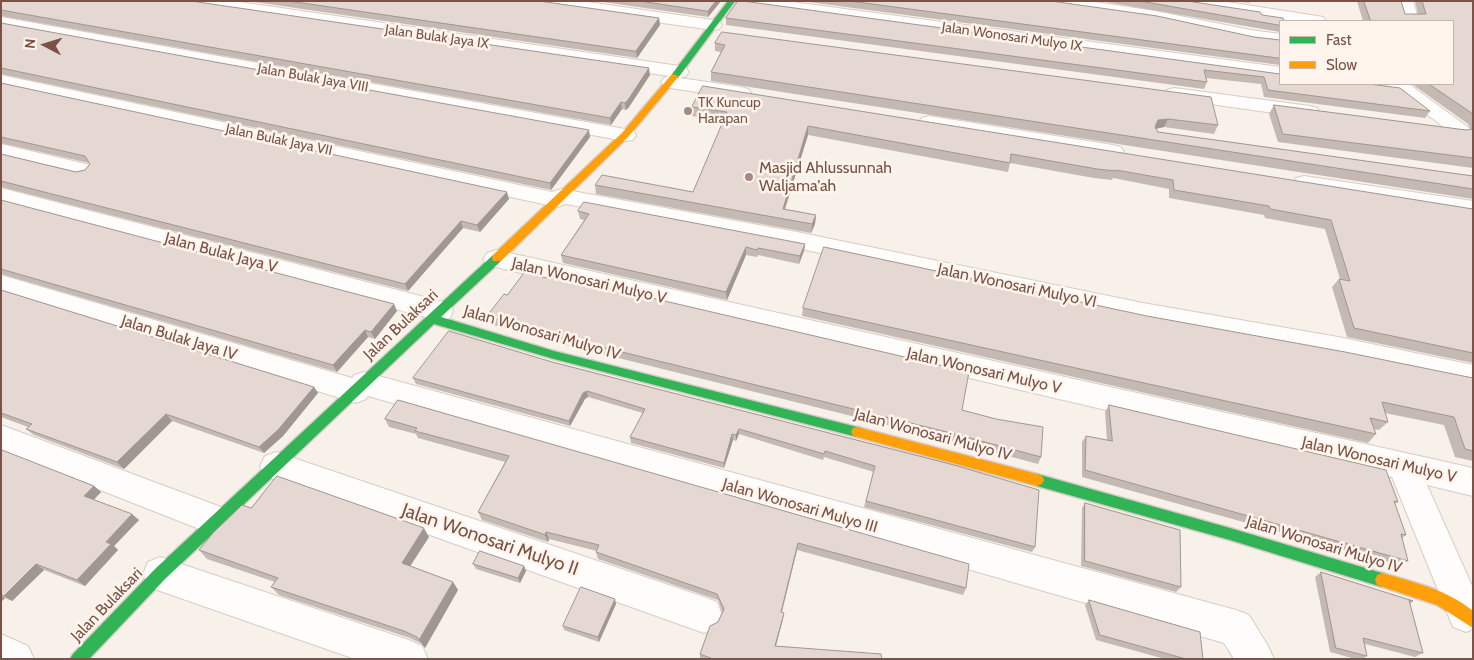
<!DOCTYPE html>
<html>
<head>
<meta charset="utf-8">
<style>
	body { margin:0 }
	#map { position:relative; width:1474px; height:660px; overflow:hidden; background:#f8f1ea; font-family:Cabin,sans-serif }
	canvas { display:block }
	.frame { position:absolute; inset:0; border:2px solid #7a5247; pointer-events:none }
	.legend { position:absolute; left:1279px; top:20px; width:175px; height:65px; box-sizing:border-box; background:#fff5ec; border:1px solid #cab4aa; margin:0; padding:6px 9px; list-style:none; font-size:15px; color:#7a5247 }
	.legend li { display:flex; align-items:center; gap:10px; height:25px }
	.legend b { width:25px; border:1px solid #cab4aa }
	.north { position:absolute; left:20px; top:20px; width:50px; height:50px; -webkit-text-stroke:4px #fff5ec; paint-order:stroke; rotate:275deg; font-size:14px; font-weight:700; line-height:20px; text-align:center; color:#7a5247 }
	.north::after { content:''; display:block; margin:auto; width:18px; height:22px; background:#7a5247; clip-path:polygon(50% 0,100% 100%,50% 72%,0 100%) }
</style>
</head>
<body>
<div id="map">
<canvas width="1474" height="660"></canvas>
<div class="frame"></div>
<ul class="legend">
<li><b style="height:6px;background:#30b455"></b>Fast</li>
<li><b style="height:6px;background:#ff9f0a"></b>Slow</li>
</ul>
<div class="north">N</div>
</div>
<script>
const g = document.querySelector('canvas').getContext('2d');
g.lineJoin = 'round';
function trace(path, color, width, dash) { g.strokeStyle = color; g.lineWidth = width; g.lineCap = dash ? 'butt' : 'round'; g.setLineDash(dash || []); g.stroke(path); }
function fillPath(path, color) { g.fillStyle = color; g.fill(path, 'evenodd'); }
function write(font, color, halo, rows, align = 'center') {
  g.font = font + ' Cabin,sans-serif'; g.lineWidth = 5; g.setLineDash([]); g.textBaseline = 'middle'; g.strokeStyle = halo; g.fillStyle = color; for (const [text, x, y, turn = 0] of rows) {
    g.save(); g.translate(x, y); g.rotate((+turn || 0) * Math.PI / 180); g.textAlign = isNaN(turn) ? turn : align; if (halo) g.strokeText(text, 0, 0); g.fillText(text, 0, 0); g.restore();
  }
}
const street = new Path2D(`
	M186 1H233L679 66 686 68 689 72 686 76 680 78 741 87 748 89 751 93 748 97 741 99 671 88 664 86 661 82 664 78 669 76 195 6 189 5Z
	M532 1H581L713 20 719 21 722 25 719 29 713 30 541 6 535 5Z
	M735 1H785L1280 67V79L744 6 738 5Z
	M1040 1H1088L1155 11 1251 30 1280 34V46L1251 42 1155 21 1049 6 1043 5Z
	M1176 1H1221L1317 16 1323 17 1326 21H1283L1185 6 1179 5Z
	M1395 1H1413L1419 21H1401Z
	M1 17 625 129 633 130 636 135 633 140 625 141 1 27Z
	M1 75 552 192 561 189 797 232 1143 303 1338 337 1473 365V387L1338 359 1143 323 797 248 566 204 557 207 1 87Z
	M1386 84H1409L1473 131V148L1465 147 1436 121 1389 88Z
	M1174 88 1310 106 1317 108 1320 112 1317 116 1310 118 1167 98 1164 94 1167 90Z
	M929 116 1113 145 1121 147 1124 152 1121 157 1113 159 922 126 918 122 922 118Z
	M1 144 90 165 93 170 90 175 82 177 1 158Z
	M1304 176 1473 201V217L1296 188 1293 183 1296 178Z
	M1 188 440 301 450 304 453 311 450 318 440 321 1 203Z
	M496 250 1473 468V496L1427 485 1473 588V629L1466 632 1453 627 1392 477 487 265 483 259 487 253Z
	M1 275 352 378 354 375 364 372 1236 610 1249 615 1268 646 1274 659H1234L1224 643 368 396 366 399 356 403 1 293Z
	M1 425 229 510 234 521 229 532 217 536 1 451Z
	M276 452 704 597 717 602 722 615 717 628 704 633 265 476 260 466 265 456Z
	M160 557 409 640 422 646 428 659H355L160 591 148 586 143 574 148 562Z
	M1 634 28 646 34 659H1Z`);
const fast = new Path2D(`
	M728 1H735L678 78H672V74Z
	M497 254 501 255 502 258 501 261 441 317 554 351 857 427 861 428 863 432 861 436 857 437 554 359 434 324 165 579 89 659H70L73 654 155 569 493 255Z
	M1037 474 1230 528 1382 573 1387 575 1389 580 1387 585 1382 587 1230 540 1037 486 1032 484 1030 480 1032 476Z`);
const slow = new Path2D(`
	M672 74 679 76 628 137 501 261H493L492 258 493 255 622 133Z
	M857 427 1037 474 1042 476 1044 480 1042 484 1037 486 857 437 853 436 851 432 853 428Z
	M1382 573C1413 582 1448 590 1473 611V628L1437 605 1377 585 1375 580 1377 575Z`);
trace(street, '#d7ccc6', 2);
trace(fast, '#d8ccc6', 3);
trace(slow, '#d8ccc6', 3);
fillPath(street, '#fefdfc');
fillPath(fast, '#30b455');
fillPath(slow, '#ff9f0a');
fillPath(new Path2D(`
	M1 1 650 75 629 107 626 110 622 109 611 125 1 16Z
	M248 1H539L659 18 660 25 637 58Z
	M596 1H721L708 17Z
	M801 1H1051L1254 37 1280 40V65Z
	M1100 1H1187L1262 15 1280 21V32Z
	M1235 1H1250L1249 3Z
	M1357 1H1401L1405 14H1418L1415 1H1473V168L1278 142 1269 114 1274 105 1466 130H1471L1468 124 1412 84H1453V21H1363Z
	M726 18 1280 74 1430 111 1425 118 1264 97 1261 84 1206 78 1207 82 1204 89 726 25Z
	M1 23 590 137 551 190 1 74Z
	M715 43 1218 125 1214 134 1164 127 1156 129 1158 132 1473 176V199L711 81V72L721 52 715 51Z
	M1 83 509 199 480 232 463 228 408 291 1 187V154L76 172 85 170 90 164 89 163 1 143Z
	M692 107 1473 209V363L1347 337 1332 287 1339 279H1340L1325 229 1265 218 1264 215 1169 198V189L1113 178 1112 180 1094 178 1010 163 1008 172 808 135 785 209 816 215 815 224 811 233 596 194 595 185 693 192 724 120 692 116Z
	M1 200 397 311 375 339 368 337 337 372 1 274Z
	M578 211 805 244 804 251 799 264 758 255 757 257 746 255 727 300 563 263 561 255 584 220 580 219Z
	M1 290 314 387 318 393 283 436 264 453 172 421 124 469 34 435 26 429 28 427 1 417Z
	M803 308 1147 316 1473 378V461L1455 457 1444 425 1385 413 1388 422 1379 430 1374 429 1376 434 1368 443 802 316Z
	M487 316 962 410 1041 457 1038 464 952 441 554 342 490 324Z
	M552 362 954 465 1035 547 1032 552 864 507 874 472 824 457 823 460 739 434 736 441 733 440 724 468 631 443 630 437 643 413 588 397 585 399 570 426 416 384 413 378Z
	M398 400 966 588 963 595 797 550 782 612 783 619 776 646 882 659H700V654L718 622 722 612 718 600 598 559 596 552 597 551 549 539 548 542 482 520 478 512 505 462 418 438 416 434 389 427 385 419Z
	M1109 405 1398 502 1395 504 1406 535 1402 538 1408 561 1401 566 1082 477V442L1086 436 1107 440 1105 412Z
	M1 451 94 486 101 492 94 500 139 520 114 546 118 550 85 586 44 570 12 601 5 598 1 602Z
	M1085 503 1181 587 1176 592 1081 566 1082 508Z
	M251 508 429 537 410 566 453 582 458 590 425 648 422 644 410 638 279 595 271 587 275 582 207 559 199 550Z
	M473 564 524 566 526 571 520 583 476 569Z
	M1321 572 1413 601 1410 604 1423 653 1415 657 1365 644 1367 656 1363 659H1355L1330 652 1315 577Z
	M1089 600 1203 659H1165L1096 640 1085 605Z
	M616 604 599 642 564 630 563 626Z`), '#c5b9b4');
fillPath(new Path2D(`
	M716 1H721L708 17V11Z
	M659 18 660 25 637 58 636 51Z
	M649 68 650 75 629 107 626 110 625 103Z
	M621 102 622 109 611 125 610 118Z
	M1168 119 1164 127 1154 129 1158 120Z
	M808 126V135L782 218 783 209Z
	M589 130 590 137 551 190 550 183Z
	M507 192 509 199 480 232 477 225Z
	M816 215 815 224 811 233 812 224Z
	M461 221 463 228 408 291 405 284Z
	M805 244 804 251 799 264 800 256Z
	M746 247V255L727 300 726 292Z
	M394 304 397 311 375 339 371 332Z
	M365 330 368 337 337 372 333 365Z
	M314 387 318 393 283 436 264 453 259 447Z
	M587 391 588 397 585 399 570 426 569 421 583 393Z
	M166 414 172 421 124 469 117 462Z
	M739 429V434L736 441V435Z
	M732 434 733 440 724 468V463Z
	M94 486 101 492 91 502 84 496Z
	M132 514 139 520 114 546 118 550 85 586 77 580 106 542Z
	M424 528 429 537 407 571 402 563Z
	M546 532 549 539 548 542 545 535Z
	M798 543 797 550 780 618 781 612Z
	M36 564 44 570 12 601 4 596Z
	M524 566 526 571 520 583 518 578Z
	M453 582 458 590 425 648 419 640Z
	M1 596 5 598 1 602Z
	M615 599 616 604 599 642 598 637Z
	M784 613 783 619 774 652 775 646Z`), '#a09692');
const building = new Path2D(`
	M1 1H191L649 68 628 100 625 103 621 102 610 118 1 10Z
	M289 1H539L659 18 636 51Z
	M640 1H716L708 11Z
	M738 1H743L1280 74V84H1369L1400 88 1430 111 1268 90 1264 77 1204 70 1207 82 726 18Z
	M850 1H1051L1157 16 1254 37 1280 40V58Z
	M1140 1H1187L1260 12 1262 15 1283 18 1284 21H1280V25Z
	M1364 1H1401L1405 14H1426L1422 1H1473V114L1429 84H1453V21H1371Z
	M1 23 589 130 550 183 1 68Z
	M722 32 1211 97 1218 125 1168 119 1158 120 1155 127 1158 132 1473 176V189L711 72 725 45 715 43Z
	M1 83 507 192 477 225 461 221 405 284 1 181V154L76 172 85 170 90 164 85 156 1 137Z
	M703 86 1473 209V353L1354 328 1339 279 1350 281 1331 220 1270 209 1269 206 1174 190 1173 180 1116 170V171L1097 169 1011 154 1010 163 808 126 783 209 816 215 812 224 595 185 602 175 693 192 727 112 692 107Z
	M1274 105 1466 130 1473 129V158L1283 134Z
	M1 200 394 304 371 332 365 330 333 365 1 269Z
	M584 202 805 244 800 256 758 248 757 250 746 247 726 292 561 255 589 214 578 211Z
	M824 247 1147 316 1345 352 1473 378V451L1465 449 1454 417 1382 402 1388 422 1370 418 1376 434 803 308Z
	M525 272 546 278 549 274 969 372 962 410 996 419 1043 427 1041 457 955 434 553 335 487 316 504 294 507 295Z
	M1 290 314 387 278 430 259 447 166 414 117 462 26 429 32 424 1 413Z
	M449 331 552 362 954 465 1039 490 1035 547 866 501 875 466 825 451 824 454 739 429 736 435 732 434 724 463 630 437 645 409 587 391 583 393 569 421 413 378Z
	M398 400 969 564 966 588 798 543 781 612 784 613 775 646 881 654 882 659H713L700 654 710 626 718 622 724 609 717 594 596 552 599 545 546 532 545 535 540 533 478 512 509 456 415 431 417 428 385 419Z
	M1109 405 1386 470 1398 502 1394 501 1406 535 1401 534 1408 561 1085 470 1086 436 1112 441Z
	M2 450 94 486 84 496 132 514 106 542 111 544 77 580 36 564 4 596 1 595V451Z
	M277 476 424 528 402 563 453 582 419 640 417 637 404 631 271 587 278 578 199 550 213 533 242 505 251 508Z
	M1085 503 1180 530 1181 587 1085 561Z
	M480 551 524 566 518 578 473 564Z
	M1321 572 1413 601 1409 600 1423 653 1363 638 1367 656 1336 648Z
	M581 587 615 599 598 637 563 626Z
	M1089 600 1200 632 1203 659H1186L1100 635Z`);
fillPath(building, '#e5d7d1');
trace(building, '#a09692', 1);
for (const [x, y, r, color] of [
	[688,111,5,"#a68a80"],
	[749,177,5,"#a68a80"]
]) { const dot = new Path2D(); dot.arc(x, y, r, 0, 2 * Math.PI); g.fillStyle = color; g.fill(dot); trace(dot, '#fff5ec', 2); }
write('14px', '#7a5247', '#fff5ec', [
	["Jalan Bulak Jaya IX",437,37,8],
	["Jalan Wonosari Mulyo IX",1012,37,8],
	["Jalan Bulak Jaya VIII",313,78,10],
	["Jalan Bulak Jaya VII",279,140,12]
]);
write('14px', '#7a5247', '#fff5ec', [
	["TK Kuncup",698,103],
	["Harapan",698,119]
], 'left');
write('16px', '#7a5247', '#fff5ec', [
	["Masjid Ahlussunnah",759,168],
	["Waljama'ah",759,186]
], 'left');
write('16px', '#7a5247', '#fff5ec', [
	["Jalan Bulak Jaya V",221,253,15],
	["Jalan Wonosari Mulyo V",589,281,13],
	["Jalan Wonosari Mulyo VI",1017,286,12],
	["Jalan Bulaksari",401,325,-43],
	["Jalan Wonosari Mulyo IV",542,333,16],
	["Jalan Bulak Jaya IV",179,338,17],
	["Jalan Wonosari Mulyo V",984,371,13],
	["Jalan Wonosari Mulyo IV",933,435,15],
	["Jalan Wonosari Mulyo V",1379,460,13],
	["Jalan Wonosari Mulyo III",800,506,16],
	["Jalan Wonosari Mulyo IV",1324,545,17],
	["Jalan Bulaksari",107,605,-46]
]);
write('19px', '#7a5247', '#fff5ec', [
	["Jalan Wonosari Mulyo II",490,540,19]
]);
</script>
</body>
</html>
